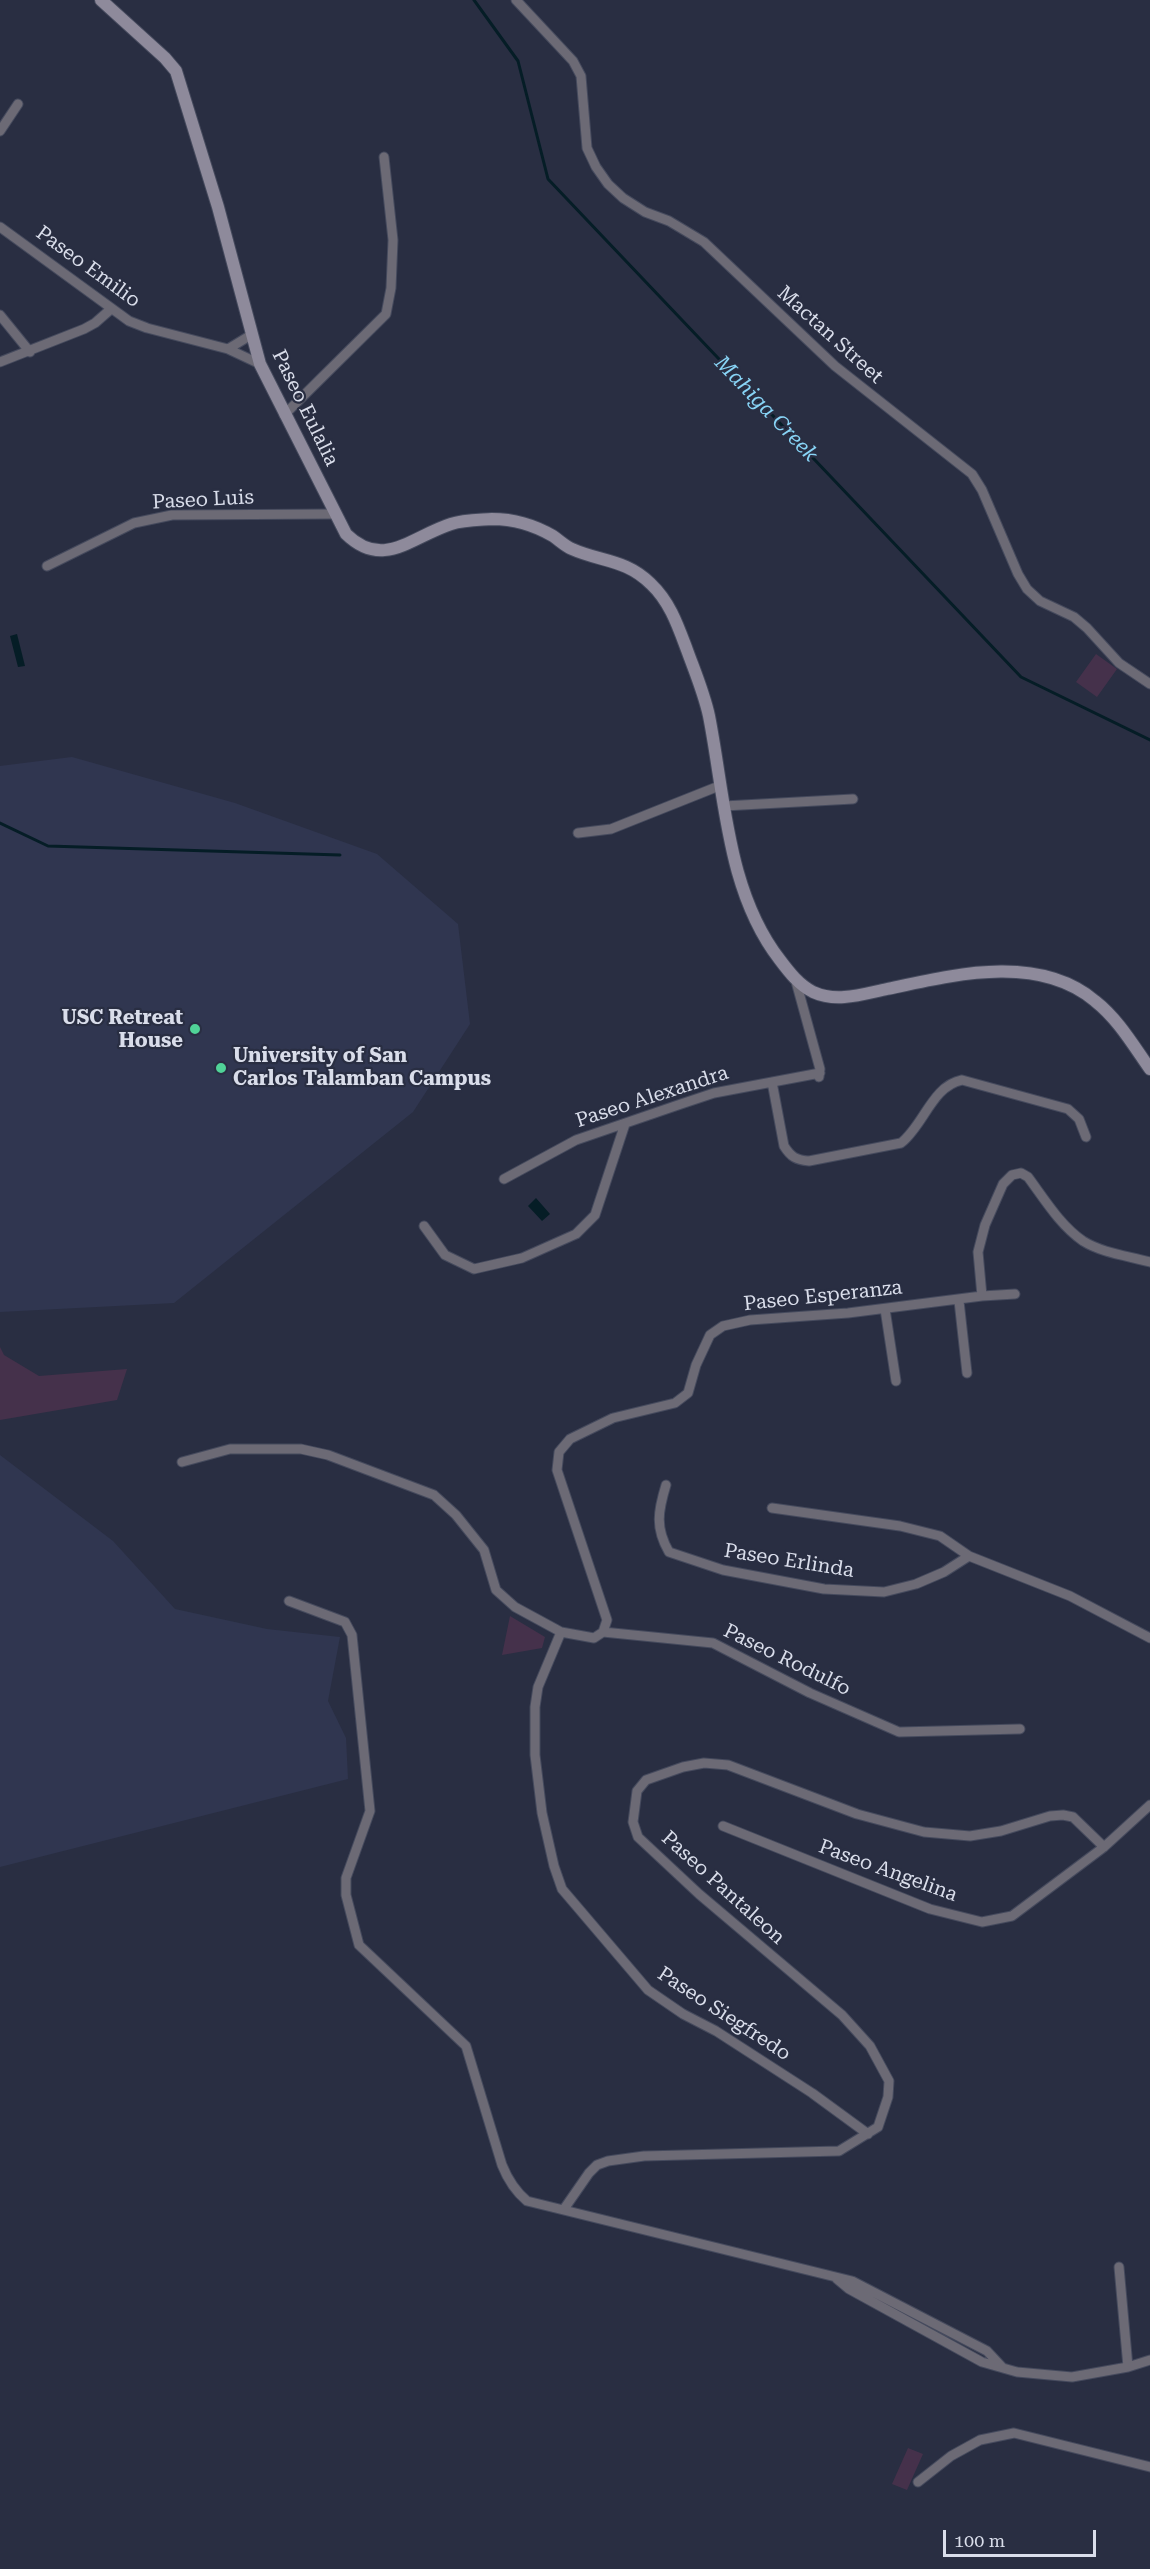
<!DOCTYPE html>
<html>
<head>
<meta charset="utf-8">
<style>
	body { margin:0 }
	#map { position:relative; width:1150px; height:2569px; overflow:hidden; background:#292e42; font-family:"Roboto Serif",serif }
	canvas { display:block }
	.scale { position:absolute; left:943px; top:2530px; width:153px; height:27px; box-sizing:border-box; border:3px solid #d9ddea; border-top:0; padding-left:8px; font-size:18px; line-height:21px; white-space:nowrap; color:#d9ddea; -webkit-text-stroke:4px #292e42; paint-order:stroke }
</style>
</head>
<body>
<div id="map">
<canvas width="1150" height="2569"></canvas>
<div class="scale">100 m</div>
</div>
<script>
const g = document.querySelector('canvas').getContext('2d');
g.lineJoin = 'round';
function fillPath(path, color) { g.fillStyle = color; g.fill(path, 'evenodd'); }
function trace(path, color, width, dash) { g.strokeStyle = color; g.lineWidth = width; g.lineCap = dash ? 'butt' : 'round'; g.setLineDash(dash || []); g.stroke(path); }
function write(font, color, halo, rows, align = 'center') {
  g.font = font + ' "Roboto Serif",serif'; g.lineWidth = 4.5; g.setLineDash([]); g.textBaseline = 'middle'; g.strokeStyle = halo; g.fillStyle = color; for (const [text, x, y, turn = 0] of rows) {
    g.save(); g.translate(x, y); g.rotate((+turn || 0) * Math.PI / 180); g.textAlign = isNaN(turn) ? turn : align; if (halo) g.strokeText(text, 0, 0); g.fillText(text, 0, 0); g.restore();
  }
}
fillPath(new Path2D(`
	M72 757 235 803 377 854 458 924 470 1024 413 1112 174 1303 0 1312V766Z
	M0 1455 113 1541 175 1609 267 1629 340 1637 328 1701 346 1738 348 1779 0 1867Z`), '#303650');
fillPath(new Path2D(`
	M1096 654 1117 669 1097 697 1076 682Z
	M0 1347 4 1355 39 1376 127 1369 117 1400 0 1420Z
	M510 1616 545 1637 542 1648 502 1655Z
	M908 2448 923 2454 907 2490 892 2484Z`), '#45314b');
fillPath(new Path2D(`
	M17 634 25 666 18 667 10 636Z
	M536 1198 550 1214 542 1221 528 1206Z`), '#051d26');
trace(new Path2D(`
	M474 0 518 61 548 179 1021 677 1150 740
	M0 823 48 846 340 855`), '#051d26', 3);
const street = new Path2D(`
	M516 0 573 61 581 76 587 148 596 167 608 184 623 198 645 212 669 221 704 242 835 366 972 474 982 490 1018 574 1027 589 1040 601 1074 617 1087 628 1119 663 1150 684
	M0 131 18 104
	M0 227 129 321 147 328 228 349 260 364
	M0 315 30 352
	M228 349 251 335
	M0 362 84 329 95 323 111 309
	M284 415 386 314 391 288 393 240 384 157
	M47 566 134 523 172 515 335 514
	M724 806 853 799
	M578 833 611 829 719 786
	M795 978 820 1069 819 1077
	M772 1082 784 1146C791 1157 796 1160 809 1161L901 1143C924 1125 932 1086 962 1080L1068 1109 1079 1119 1086 1137
	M504 1179 576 1140 681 1104 714 1093 820 1073
	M424 1226 445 1255 474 1269 522 1258 576 1234 595 1215 625 1124
	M982 1296 978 1252 985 1225 1003 1184 1012 1175 1021 1173 1028 1177C1045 1200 1060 1225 1083 1241 1102 1253 1129 1256 1150 1262
	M959 1301 967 1373
	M885 1309 896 1381
	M182 1462 230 1449H301L328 1455 434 1495 456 1515 484 1550 496 1590 515 1607 561 1632 594 1638 603 1632 713 1643 810 1693 899 1732 1020 1729
	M666 1485C658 1511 655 1528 669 1552L723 1570 824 1589 884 1592 916 1584 944 1572 969 1556
	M772 1508 900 1526 940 1536 969 1556 1070 1596 1150 1638
	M289 1601 345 1622 352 1635 370 1811 346 1878V1895L359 1945 466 2046 502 2165C508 2180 515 2191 527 2201L852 2281 987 2351 1002 2367
	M561 1632 538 1687 535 1707V1755L542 1813 554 1866 562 1889 648 1990 683 2014 716 2031 812 2093 868 2134
	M603 1632 607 1620 557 1470 559 1452 570 1439 613 1418 675 1403 688 1393 696 1365 710 1335 723 1326 750 1320 848 1313 982 1296 1015 1294
	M723 1826 930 1909 982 1922 1012 1916 1104 1847 1150 1805
	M564 2209 589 2173 597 2165 608 2161 644 2156 839 2151 878 2127 888 2097 889 2081 870 2046 842 2015 699 1894 638 1837 633 1822 637 1791 646 1780 683 1767 704 1763 728 1765 857 1814 924 1832 970 1836 1001 1831 1050 1816 1063 1815 1073 1817 1104 1847
	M1119 2267 1128 2367
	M837 2279 849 2289 982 2362 1017 2372 1072 2377 1128 2367 1150 2360
	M918 2482 951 2456 980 2440 1014 2433 1150 2467`);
const secondary = new Path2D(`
	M101 0 165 58 176 71 218 207 260 364 346 534C383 570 411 537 451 524 463 520 479 520 492 519 513 519 534 525 553 536 559 540 565 546 572 549 601 562 626 559 651 584 670 602 678 626 687 650 695 672 704 693 709 716 725 797 727 892 780 960 789 972 799 985 813 992 837 1003 863 994 887 989 953 975 1038 953 1095 1001 1118 1019 1133 1045 1150 1069`);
trace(street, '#454a5d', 11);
trace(secondary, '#454a5d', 14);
trace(street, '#6c6a75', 9);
trace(secondary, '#8e8a9b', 12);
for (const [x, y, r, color] of [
	[195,1029,6,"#50d398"],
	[221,1068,6,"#50d398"]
]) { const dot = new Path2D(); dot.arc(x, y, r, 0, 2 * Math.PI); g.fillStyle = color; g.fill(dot); trace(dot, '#292e42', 2); }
write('20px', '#d9ddea', '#292e42', [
	["Paseo Emilio",88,267,36],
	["Mactan Street",830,335,42],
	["Paseo Eulalia",305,408,64],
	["Paseo Luis",203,500,-3],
	["Paseo Alexandra",652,1097,-18],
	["Paseo Esperanza",823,1296,-6],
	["Paseo Erlinda",789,1561,9],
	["Paseo Rodulfo",787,1660,26],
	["Paseo Angelina",888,1871,20],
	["Paseo Pantaleon",723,1888,42],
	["Paseo Siegfredo",724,2014,33]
]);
write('bold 20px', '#d9ddea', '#292e42', [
	["USC Retreat",183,1018],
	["House",183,1041],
	["University of San",233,1056,"left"],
	["Carlos Talamban Campus",233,1079,"left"]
], 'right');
write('italic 21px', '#88d4f6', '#292e42', [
	["Mahiga Creek",766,409,46]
]);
</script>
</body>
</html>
